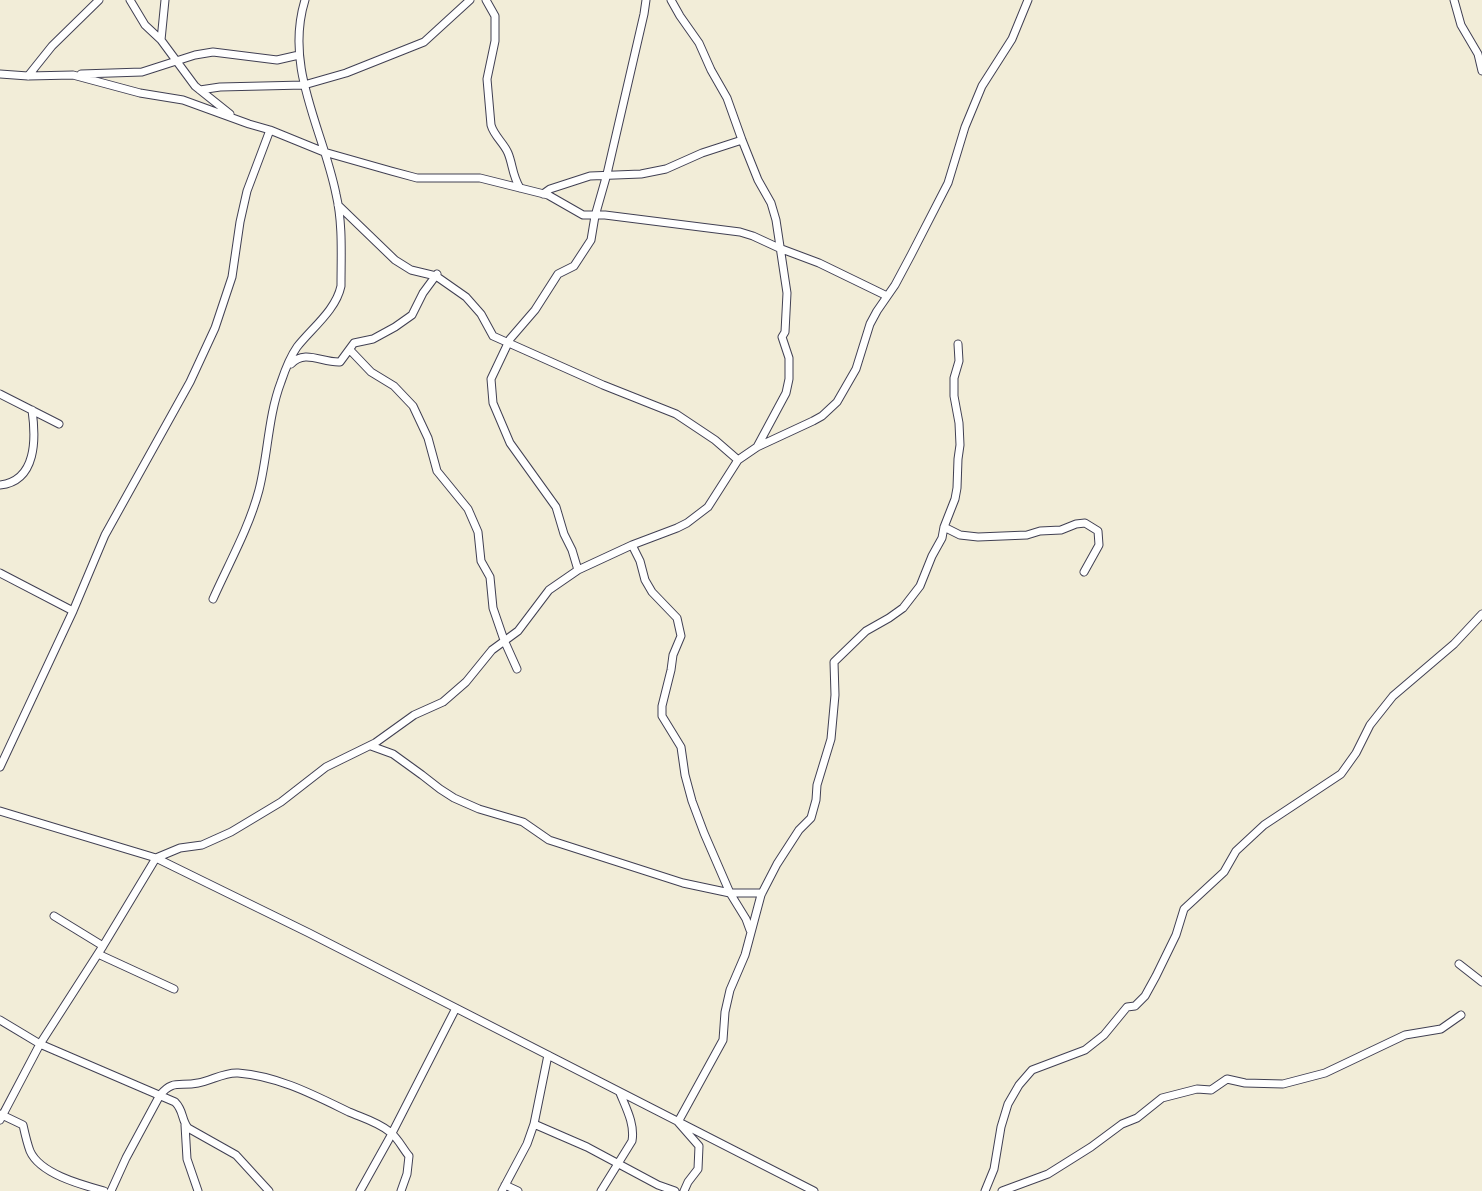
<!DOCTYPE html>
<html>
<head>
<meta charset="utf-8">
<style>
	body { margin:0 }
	canvas { display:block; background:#f2edd8 }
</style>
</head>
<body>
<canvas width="1482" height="1191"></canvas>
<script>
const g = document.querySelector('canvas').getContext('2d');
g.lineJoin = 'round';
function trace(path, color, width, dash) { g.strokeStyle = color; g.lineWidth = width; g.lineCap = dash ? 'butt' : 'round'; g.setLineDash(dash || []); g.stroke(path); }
const street = new Path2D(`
	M130 0 145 25 161 40
	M165 0 161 40 195 86 230 114
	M486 0 495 16V41L487 79 491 125C494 136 504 143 508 153 513 165 512 175 520 188
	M671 0 680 16 699 43 711 70 727 98 742 140 758 180 771 203 776 220 787 293 785 332 782 337 789 358V379L786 393 757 447
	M1454 0 1461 25 1478 54 1482 71
	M0 74 28 76 73 75 140 93 183 100 249 124 270 130 324 152 391 171 417 178H480L548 195 583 215H605L740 232 753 236 779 248 819 263 887 296
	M81 74 142 72 195 55 213 52 277 60 299 55
	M28 76 52 46 99 0
	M200 90 220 87 304 85 346 73 424 42 470 0
	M543 194 550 189 590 176 641 174 666 169 702 153 742 140
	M338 205 395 260 411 270 436 276 466 297 481 314 493 336 603 385 676 414 715 440 738 460
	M350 350 371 372 394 386 413 406 428 438 437 471 468 509 478 532 481 561 490 577 493 608 504 640 517 669
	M291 364C305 349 322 363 340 362L354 343 373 339 395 327 412 315 423 293 437 274
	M0 394 59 424
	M0 485C37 481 36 438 32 410
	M944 527 960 535 978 537 1027 535 1040 531 1061 530 1076 524 1085 523 1098 531 1099 545 1084 572
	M632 545 640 561 645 580 652 592 677 618 681 636 673 655 671 670 662 706V716L681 747 685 775 692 801 704 833 730 893 746 919 750 930
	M578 570 572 550 564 534 556 507 510 443 493 403 491 379 510 339 535 310 558 274 574 266 591 240 595 216 607 174 644 14 646 0
	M0 573 73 611
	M213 599C229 563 249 528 259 490 268 455 268 416 281 382 285 370 290 357 297 347 312 328 336 310 341 286 341 255 343 224 336 194 323 129 284 68 305 0
	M371 746 393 754 422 775 440 789 454 798 479 809 523 822 549 840 683 883 730 893H762
	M0 767 73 611 105 535 190 382 215 328 232 277 240 222 247 191 270 130
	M0 811 156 858 309 933 814 1191
	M54 916 103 946
	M98 954 174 989
	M1459 964 1482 982
	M0 1020 40 1044 175 1102C184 1111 181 1119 188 1128L236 1155 269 1191
	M0 1114 23 1125C25 1134 27 1143 30 1151 40 1174 82 1185 104 1191
	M0 1120 40 1044 103 946 156 858 180 848 202 845 231 832 281 802 326 767 375 743 414 715 443 702 466 682 492 650 518 631 549 590 578 570 632 545 677 528 687 523 708 507 738 460 757 447 813 421 822 416 837 402 856 369 870 324 877 311 895 285 911 255 948 183 965 127 982 86 1012 39 1028 0
	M534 1124 587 1147 658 1185 675 1191
	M185 1125 187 1159 198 1191
	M505 1185 518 1191
	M111 1191 126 1158 160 1095C173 1079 180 1087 198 1083 211 1081 224 1072 238 1073 278 1076 314 1095 349 1112 363 1118 378 1122 390 1132 398 1138 403 1149 409 1156L407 1174 401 1191
	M360 1191 389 1139 456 1008
	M502 1191 527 1144 534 1124 548 1055
	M601 1191 632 1141C635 1124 626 1108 620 1093
	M684 1191 688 1182 698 1169 699 1146 678 1122 723 1040 725 1012 730 990 745 955 761 895 777 864 799 830 811 818 816 800 817 785 831 739 835 695 834 662 866 631 889 618 903 608 920 586 932 556 942 538 944 527 955 499 957 488 958 459 960 445 959 423 954 396V378L959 361 958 344
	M985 1191 994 1169 1001 1127 1008 1104 1019 1085 1032 1070 1085 1050 1104 1035 1127 1007 1135 1006 1145 996 1156 976 1176 935 1184 909 1224 872 1236 851 1264 825 1341 774 1356 753 1370 725 1393 696 1454 644 1482 614
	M1002 1191 1048 1174 1091 1147 1122 1124 1137 1118 1162 1098 1197 1089 1211 1090 1227 1079 1245 1083 1283 1084 1325 1073 1405 1035 1441 1029 1461 1015`);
trace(street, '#414053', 9);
trace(street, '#fff', 7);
</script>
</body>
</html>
